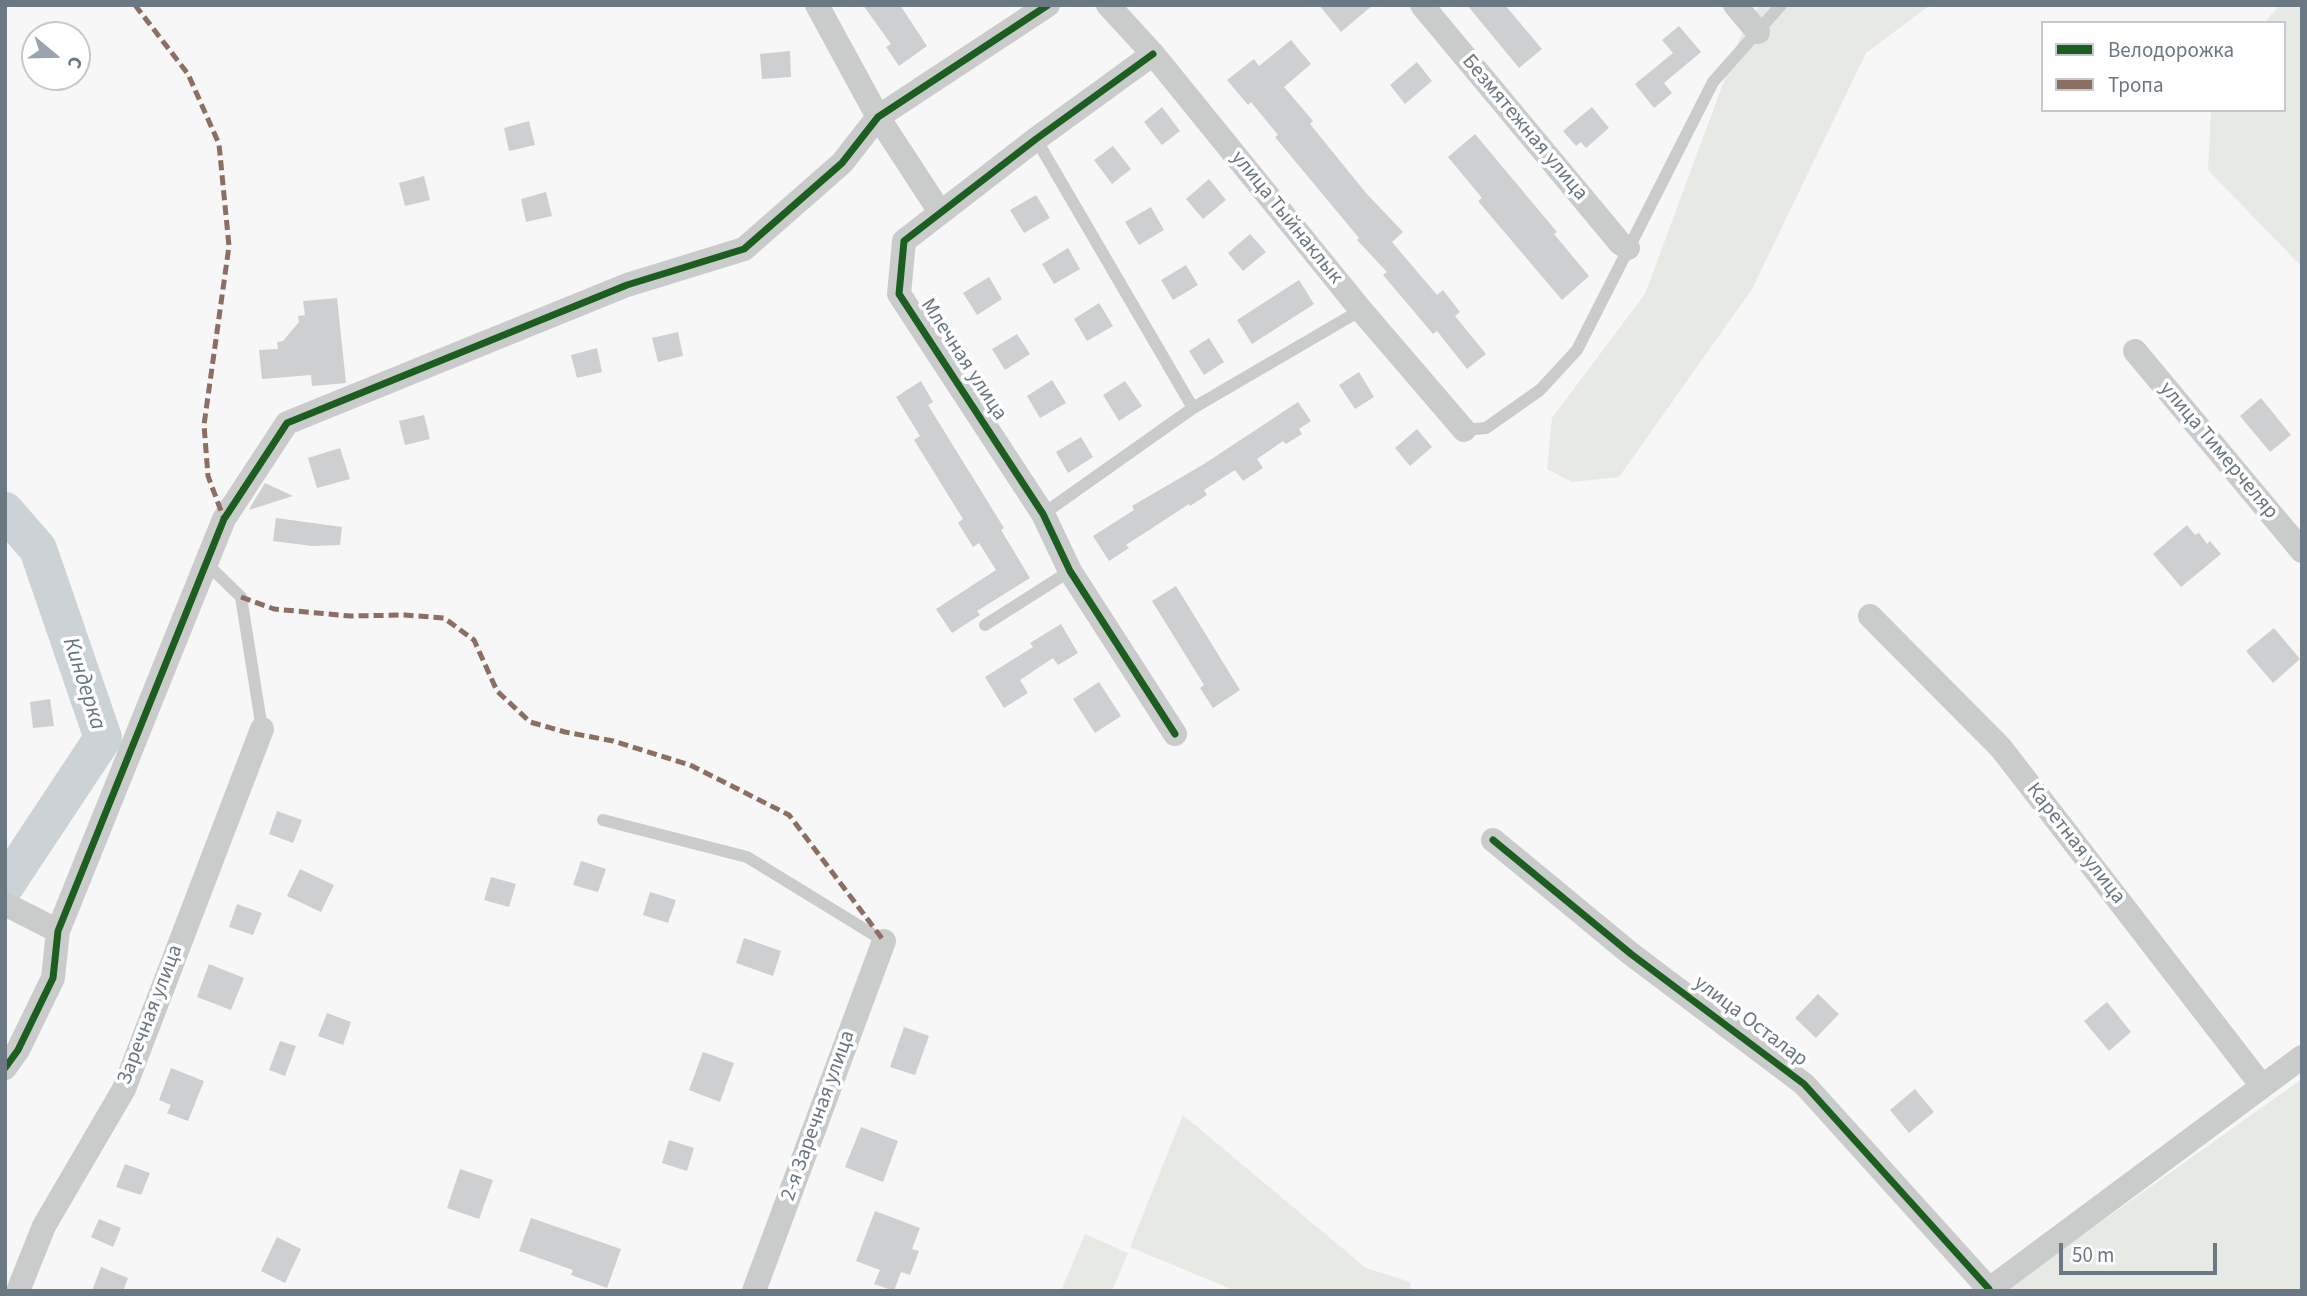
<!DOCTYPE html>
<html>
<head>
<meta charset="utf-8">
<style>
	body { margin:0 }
	#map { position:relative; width:2307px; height:1296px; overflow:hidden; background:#f7f7f7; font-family:"Source Sans 3",sans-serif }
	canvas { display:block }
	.frame { position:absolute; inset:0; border:7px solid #6a7884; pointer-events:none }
	.legend { position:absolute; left:2041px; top:21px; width:245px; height:91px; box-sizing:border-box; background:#fff; border:2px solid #c3c9ce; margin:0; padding:9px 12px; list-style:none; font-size:21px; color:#6a7884 }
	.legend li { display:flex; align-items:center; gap:14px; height:35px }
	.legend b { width:35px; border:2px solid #c3c9ce }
	.north { position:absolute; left:21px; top:21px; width:70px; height:70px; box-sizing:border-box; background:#fff; border:2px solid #c3c9ce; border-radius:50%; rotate:109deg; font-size:19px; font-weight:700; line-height:28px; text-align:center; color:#6a7884 }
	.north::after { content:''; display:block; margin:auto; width:24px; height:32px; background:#9ba4ac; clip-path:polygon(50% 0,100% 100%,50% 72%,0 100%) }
	.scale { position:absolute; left:2059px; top:1243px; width:158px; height:32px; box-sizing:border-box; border:4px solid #6a7884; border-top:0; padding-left:9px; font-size:21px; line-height:24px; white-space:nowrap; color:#6a7884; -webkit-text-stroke:5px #fff; paint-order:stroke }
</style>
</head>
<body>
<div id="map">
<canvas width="2307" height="1296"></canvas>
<div class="frame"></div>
<ul class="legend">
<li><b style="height:9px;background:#1b5e20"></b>Велодорожка</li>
<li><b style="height:9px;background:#8d6e63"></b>Тропа</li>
</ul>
<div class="north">С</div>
<div class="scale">50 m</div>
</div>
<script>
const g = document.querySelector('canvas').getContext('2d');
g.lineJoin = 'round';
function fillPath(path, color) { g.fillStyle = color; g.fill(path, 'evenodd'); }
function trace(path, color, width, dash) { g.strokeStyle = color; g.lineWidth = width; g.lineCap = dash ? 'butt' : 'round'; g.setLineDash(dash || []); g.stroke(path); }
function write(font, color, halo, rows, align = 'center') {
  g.font = font + ' "Source Sans 3",sans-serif'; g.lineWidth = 7; g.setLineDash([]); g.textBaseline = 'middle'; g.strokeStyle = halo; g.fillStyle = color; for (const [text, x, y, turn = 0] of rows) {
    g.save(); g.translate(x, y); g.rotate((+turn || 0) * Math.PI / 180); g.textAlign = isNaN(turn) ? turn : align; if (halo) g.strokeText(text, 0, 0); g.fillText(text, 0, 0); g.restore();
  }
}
fillPath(new Path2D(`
	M1761 5H1930L1866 53 1752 289 1619 477 1572 482 1547 469 1552 418 1645 294 1746 22Z
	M2280 5H2302V267L2208 170 2211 110H2284V23H2264Z
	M2302 1079V1291H2004L2292 1086Z
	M1183 1115 1366 1268 1410 1282 1411 1291H1236L1130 1247Z
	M1085 1234 1128 1253 1112 1291H1061Z`), '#e6e9e4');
trace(new Path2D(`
	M5 511 38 549 103 738 5 886`), '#ccd3d6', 38);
fillPath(new Path2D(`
	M863 5H900L927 46 899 66 886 47 891 44Z
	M1319 5H1373L1341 32Z
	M1467 5H1505L1542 49 1519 68Z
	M1679 26 1701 52 1664 83 1672 93 1654 108 1635 84 1673 53 1662 40Z
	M1291 40 1311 64 1284 87 1313 121 1310 124 1366 193 1403 232 1392 242 1437 295 1443 290 1460 312 1455 316 1486 354 1467 369 1437 331 1433 334 1383 275 1387 272 1357 240 1359 238 1275 137 1278 135 1251 102 1248 105 1227 80 1254 59 1259 66Z
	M790 51 791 77 762 79 760 54Z
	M1417 62 1432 81 1405 104 1390 85Z
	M1162 107 1180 131 1162 145 1144 122Z
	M1592 107 1609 128 1586 148 1581 142 1576 146 1563 131Z
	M529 121 535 145 509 151 504 128Z
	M1475 134 1557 232 1554 234 1589 276 1562 300 1478 201 1482 198 1448 157Z
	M1113 146 1131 169 1112 184 1094 160Z
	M424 176 430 200 405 206 399 183Z
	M1209 179 1226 200 1203 219 1186 199Z
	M546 192 552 216 526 222 521 199Z
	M1036 195 1050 218 1024 233 1010 210Z
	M1151 207 1164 230 1139 245 1125 222Z
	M1250 234 1266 252 1243 271 1228 253Z
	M1068 248 1080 269 1054 284 1042 264Z
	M1186 265 1198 285 1173 300 1161 280Z
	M989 277 1002 299 977 315 963 293Z
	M1299 280 1314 304 1252 344 1237 320Z
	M337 298 346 383 312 386 311 375 262 379 259 350 278 349 277 342 283 341 299 322 298 316 305 315 303 301Z
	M1099 303 1113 326 1087 341 1074 319Z
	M678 332 683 356 658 362 652 338Z
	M1017 334 1030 354 1005 370 992 349Z
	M1209 338 1224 362 1204 375 1189 351Z
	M597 348 602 372 577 378 571 355Z
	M1359 372 1374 397 1355 409 1339 385Z
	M1052 380 1066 403 1040 418 1027 396Z
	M921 381 933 402 928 405 1004 528 1001 530 1030 578 977 611 980 615 952 633 936 609 996 570 979 543 973 547 958 523 963 519 914 440 920 436 896 397Z
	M1125 381 1142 406 1119 421 1103 395Z
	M2261 398 2291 435 2270 452 2240 416Z
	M1298 402 1311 421 1299 429 1302 434 1286 444 1283 441 1257 459 1263 468 1243 481 1235 470 1204 490 1207 495 1190 506 1189 504 1126 545 1129 548 1109 561 1093 536 1134 510 1132 506 1204 464Z
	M424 415 430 439 405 445 399 421Z
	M1417 429 1432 447 1410 466 1395 448Z
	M1081 437 1093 457 1068 473 1056 452Z
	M340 448 350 479 317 488 308 458Z
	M265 483 293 496 249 510 252 504Z
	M276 518 342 527 340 545 312 546 273 541Z
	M2187 525 2195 535 2199 533 2207 544 2210 541 2221 554 2181 587 2153 554Z
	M1176 586 1240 690 1213 708 1200 688 1204 685 1152 601Z
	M1061 624 1078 653 1058 665 1053 658 1020 680 1028 693 1004 708 985 677 1033 647 1030 643Z
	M2274 628 2300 659 2273 683 2246 651Z
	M1099 682 1121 716 1095 733 1073 699Z
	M50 699 54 726 33 728 30 702Z
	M277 811 302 820 293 843 269 834Z
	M581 861 606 869 598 892 573 885Z
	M300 869 334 885 321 912 287 896Z
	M491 877 516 884 509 907 484 900Z
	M650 892 676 900 668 923 643 915Z
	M237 904 262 913 253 935 229 927Z
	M744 938 781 951 773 976 736 963Z
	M209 964 244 978 231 1010 197 997Z
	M1818 994 1839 1014 1816 1038 1795 1018Z
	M2107 1002 2131 1032 2109 1051 2084 1021Z
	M327 1013 351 1022 343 1045 318 1036Z
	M904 1027 929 1036 915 1075 890 1067Z
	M280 1041 296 1046 285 1076 269 1070Z
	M703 1052 734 1063 720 1102 689 1090Z
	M171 1068 204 1081 188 1121 167 1113 171 1105 159 1100Z
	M1915 1089 1934 1112 1909 1133 1890 1110Z
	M861 1127 898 1141 883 1182 845 1167Z
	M669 1140 694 1148 687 1171 662 1163Z
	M125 1164 150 1173 141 1195 116 1187Z
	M460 1169 493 1180 479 1219 447 1208Z
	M875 1211 920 1228 912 1249 919 1251 910 1275 901 1272 894 1291 874 1284 880 1270 856 1261Z
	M531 1218 621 1249 607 1288 571 1275 573 1270 519 1251Z
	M99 1219 121 1228 113 1247 91 1237Z
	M277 1237 301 1249 285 1283 261 1271Z
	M101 1267 128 1278 123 1291H92Z`), '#cecfd0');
trace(new Path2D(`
	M1036 139 1193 408
	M1464 430 1486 428 1540 390 1577 350 1713 82 1781 5
	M1043 514 1193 408 1361 310
	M207 564 241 597 262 729
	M985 625 1070 571
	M603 820 747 857 884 941`), '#cacccc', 12);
trace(new Path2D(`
	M817 5 878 117 940 212
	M1108 5 1153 54 1361 310 1464 430
	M1422 5 1620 243 1628 248
	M1735 5 1758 32
	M1153 54 1036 139 904 241 899 294 1043 514 1070 571 1175 734
	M2135 351 2302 551
	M1870 616 2001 748 2262 1086
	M1493 840 1631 954 1804 1084 1989 1289
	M5 904 58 931
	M5 1068 18 1050 53 978 58 931 224 519 287 423 627 285 744 249 842 163 878 117 1048 5
	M18 1291 44 1226 124 1089 262 729
	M754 1291 884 941
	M1987 1291 2302 1057`), '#cacccc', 24);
trace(new Path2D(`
	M135 5 188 74 219 144 229 246 204 425 208 476 224 519
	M241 597 274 609 350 616 405 615 444 618 474 640 497 691 530 722 565 732 613 741 690 765 789 815 884 941`), '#8d6e63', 5, [10, 5]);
trace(new Path2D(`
	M1153 54 1036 139 904 241 899 294 1043 514 1070 571 1175 734
	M1493 840 1631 954 1804 1084 1989 1289
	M5 1068 18 1050 53 978 58 931 224 519 287 423 627 285 744 249 842 163 878 117 1048 5`), '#1b5e20', 7);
write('21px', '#6a7884', '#fff', [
	["Безмятежная улица",1524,128,50],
	["улица Тыйнаклык",1286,218,51],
	["Млечная улица",963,360,57],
	["улица Тимерчеляр",2218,451,50],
	["Каретная улица",2075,844,52],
	["Заречная улица",151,1015,-69],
	["улица Осталар",1750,1022,37],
	["2-я Заречная улица",819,1116,-70]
]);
write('italic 23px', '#66787f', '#fff', [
	["Киндерка",83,684,72]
]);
</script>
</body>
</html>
